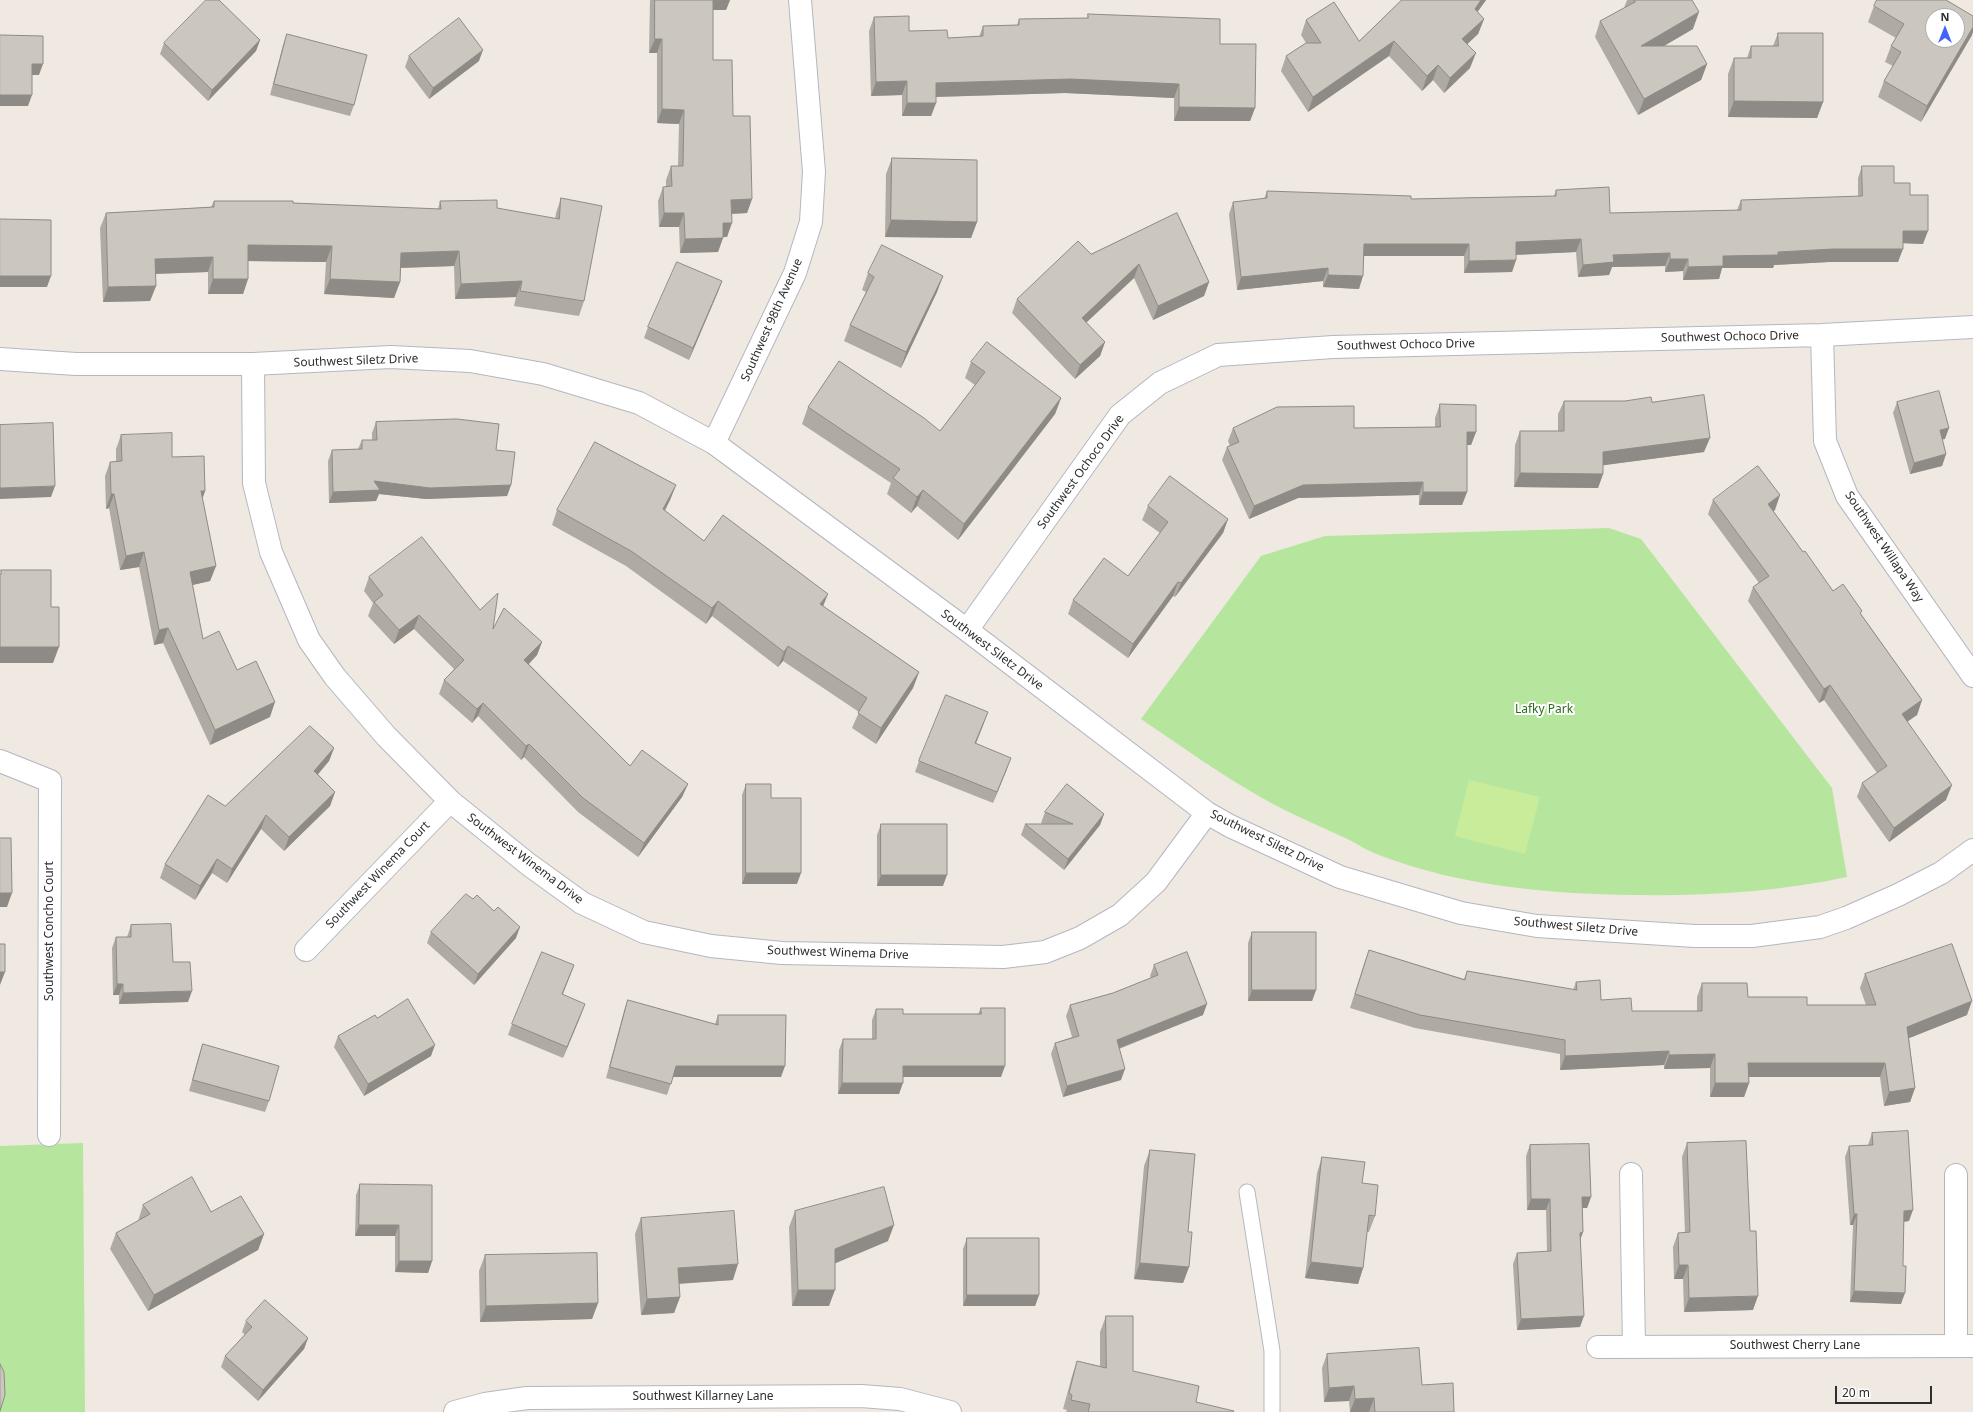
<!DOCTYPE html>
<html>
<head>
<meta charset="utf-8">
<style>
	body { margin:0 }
	#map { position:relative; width:1973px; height:1412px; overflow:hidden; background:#efe9e1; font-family:"Noto Sans",sans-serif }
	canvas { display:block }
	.north { position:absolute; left:1925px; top:8px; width:40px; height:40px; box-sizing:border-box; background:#fff; border:1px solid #ababab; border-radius:50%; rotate:0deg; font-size:11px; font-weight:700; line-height:16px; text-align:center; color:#2e2e2e }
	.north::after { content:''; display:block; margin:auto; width:14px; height:18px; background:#4264fb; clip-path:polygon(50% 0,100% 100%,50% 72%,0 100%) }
	.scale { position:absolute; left:1835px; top:1386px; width:97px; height:18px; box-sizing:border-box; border:2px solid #2e2e2e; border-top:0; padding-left:5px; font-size:12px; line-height:14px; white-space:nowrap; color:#2e2e2e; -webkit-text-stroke:3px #fff; paint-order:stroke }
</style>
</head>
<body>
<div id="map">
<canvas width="1973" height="1412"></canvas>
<div class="north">N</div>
<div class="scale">20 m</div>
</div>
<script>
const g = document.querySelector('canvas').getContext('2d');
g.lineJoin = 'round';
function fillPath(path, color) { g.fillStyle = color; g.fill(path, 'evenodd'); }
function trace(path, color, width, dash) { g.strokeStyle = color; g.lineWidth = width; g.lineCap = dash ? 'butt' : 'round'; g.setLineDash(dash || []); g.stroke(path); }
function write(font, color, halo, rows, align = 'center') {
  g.font = font + ' "Noto Sans",sans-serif'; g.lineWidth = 4; g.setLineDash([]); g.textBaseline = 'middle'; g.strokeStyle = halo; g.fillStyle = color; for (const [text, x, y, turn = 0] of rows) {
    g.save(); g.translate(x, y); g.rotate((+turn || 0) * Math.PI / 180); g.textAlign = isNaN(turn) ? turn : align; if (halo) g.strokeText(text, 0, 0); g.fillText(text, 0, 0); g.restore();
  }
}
fillPath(new Path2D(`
	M1609 528 1641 539 1832 788 1847 877C1776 892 1707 896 1634 895 1548 894 1459 886 1379 855 1367 851 1357 843 1345 838 1318 825 1290 814 1264 799 1221 775 1181 746 1141 719L1261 556 1325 536Z
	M83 1143 85 1412H0V1146Z`), '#b6e59e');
fillPath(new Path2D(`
	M1469 780 1540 797 1525 854 1455 836Z`), '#c9ec9a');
const lane = new Path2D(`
	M1247 1192 1272 1351V1412`);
const street = new Path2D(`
	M1822 335 1825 441 1847 496 1973 676
	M0 359 76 364H253L391 357 470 361 543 374 639 403 714 443 967 630 1207 813 1230 826 1340 877 1461 913 1537 926 1695 936H1752L1820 927 1846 918 1898 895 1941 873 1973 850
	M253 364 254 483 271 552 309 640 335 677 386 736 450 801 528 864 582 903 644 932 711 946 782 953 1003 957 1045 952 1080 938 1120 915 1156 882 1207 813
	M714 443 795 273 811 222 814 172 800 0
	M967 630 1120 415 1160 383 1218 355 1333 347 1822 335 1973 327
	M0 761 50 781 49 1135
	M306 950 450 801
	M1631 1174 1634 1347
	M1956 1175V1346
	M1598 1347 1973 1346
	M455 1412 485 1404 527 1398 861 1396 900 1399 950 1412`);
trace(lane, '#b4b7c1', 17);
trace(street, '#b4b7c1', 24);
trace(lane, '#fff', 15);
trace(street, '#fff', 22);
fillPath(new Path2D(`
	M650 0H730L726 10H713V60L733 116 752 199 747 213 732 214 727 237H723L718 252 680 253 679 227H659L658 201 663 187H666V180L671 166H678L679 124 657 123V53H649Z
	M1400 0H1486L1477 12 1484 19 1478 34 1467 44 1470 68 1444 93 1433 80 1422 91 1389 56 1308 112 1281 71 1286 56 1306 43 1301 35 1306 20 1359 41 1401 1Z
	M1627 0H1692L1693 29 1663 46 1707 64 1701 80 1638 115 1595 37 1600 21 1624 8Z
	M1874 6 1972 35 1921 122 1878 97 1884 81 1893 66 1885 62 1891 46 1896 38 1868 22Z
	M1088 14 1220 44 1255 108 1250 121H1174V98L1065 93 936 97V103L931 116H902V95L871 96 869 31 874 17 909 31 948 38 979 37 983 26 1017 25 1019 19 1087 18Z
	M1778 33 1823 102 1817 118 1728 117V74L1734 58H1747L1751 46H1773Z
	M287 34 354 105 350 116 270 95 283 45Z
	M260 40 256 51 208 101 160 54 164 43Z
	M409 56 479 61 429 99 405 67Z
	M892 158 977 222 971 238 885 237 886 174Z
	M1862 166 1894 183 1910 195 1923 244 1903 243 1898 262H1829L1774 265 1773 268H1722L1719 279 1683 280V271L1665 272V266L1612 267 1609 275 1578 277 1576 252 1516 255V260L1512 272 1464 273V256H1364L1359 289 1323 287V281L1237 290 1229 214 1233 202 1264 199 1267 191 1411 199 1554 196 1556 190 1610 213 1737 210 1741 200 1858 197V178Z
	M561 198 584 301 579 316 514 306 516 297 455 299 454 266 401 268 400 282 394 298 324 294 326 262 248 261V279L243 294H208V272L155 274 156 286 150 301 103 302 100 228 106 213 211 207 214 201 293 203 438 209 440 201 497 208 555 219 556 213Z
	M1177 213 1209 282 1204 296 1153 320 1134 278 1086 323 1105 342 1100 356 1075 379 1012 313 1017 299 1091 254Z
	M868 273 943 276 937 292 901 368 844 341 850 325 866 292 862 290Z
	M722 281 689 360 644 338 648 327Z
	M971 362 1061 398 1055 414 958 540 917 506 911 513 887 494 891 483 802 424 808 407 940 431 975 385 965 378Z
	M1564 401 1652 402 1704 452 1603 465V474L1598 488 1514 487 1515 445 1520 431H1558V414Z
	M1897 402 1945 439H1942L1946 454 1942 466 1910 474 1893 413Z
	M1440 404 1476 432 1471 445H1467V492L1462 505H1419V495L1298 498 1249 519 1222 460 1227 447 1230 446 1228 441 1233 428H1354L1435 427V418Z
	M376 422 496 450 511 485 507 496 426 499 379 494 376 501 329 503 328 461 332 450 358 449 362 440H372V433Z
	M121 435 172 457 205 491 202 500 216 566 210 581 192 585 203 639 237 670 270 717 210 745 163 643 154 645 139 567 120 570 109 508 106 509 105 476 110 462 116 461V449Z
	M676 485 670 500 665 511 704 541 823 607 919 672 913 688 876 744 852 728 859 712 783 661 778 667 712 616 706 624 626 566 552 525 557 510Z
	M1713 500 1775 510 1773 511 1803 552 1833 591 1861 614 1922 700 1917 715 1907 721 1946 800 1889 842 1857 797 1862 783 1877 773 1824 700 1819 703 1748 601 1753 587 1759 583 1708 514Z
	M1148 506 1228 519 1223 533 1175 597 1173 596 1128 658 1068 614 1073 600 1128 576 1160 533 1142 520Z
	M369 577 493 629 542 642 537 655 529 664 630 766 688 784 682 797 638 857 578 812 524 757 521 760 478 716 472 723 439 694 444 680 454 669 414 629 394 644 368 616 373 603 364 591Z
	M984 723 976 744 1007 769 993 803 915 772 919 761Z
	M334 748 329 761 318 774 335 792 330 806 284 851 261 829 227 883 212 873 195 900 160 878 165 864 225 806Z
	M746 784 771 798 797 884H742V795Z
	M1045 812 1104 814 1100 825 1064 870 1021 835 1025 824H1042L1041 823Z
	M881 824 943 886H877V835Z
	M473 899 516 938 474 985 427 943 431 932Z
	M131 925 173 962 188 1002 119 1004V995H113L112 948 116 937H127Z
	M1252 932 1316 990 1312 1001H1248V943Z
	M1369 950 1464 979 1467 971 1573 990 1576 982 1601 1000 1632 1011H1697V997L1702 983 1748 997 1807 1005H1866L1860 988 1865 974 1967 1015 1909 1038 1915 1088 1910 1102 1884 1106 1880 1077H1749V1083L1744 1097H1710V1068L1664 1069V1065L1560 1070V1054L1415 1028 1350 1008 1364 964Z
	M574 965 563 994 581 1015 563 1058 508 1035 512 1024Z
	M1154 965 1203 1015 1119 1049 1121 1080 1063 1097 1051 1054 1055 1043 1072 1037 1066 1016 1070 1005 1113 993 1151 978 1150 976Z
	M628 1000 715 1024 718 1015 781 1077H673L667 1095 606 1078 624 1011Z
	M981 1008 1001 1077H903L899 1094H838L839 1050 843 1039H872V1020L876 1009 903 1014H978Z
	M338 1036 431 1056 364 1096 334 1047Z
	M203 1044 269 1101 265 1112 189 1091 199 1055Z
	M1872 1133 1909 1221 1904 1222 1901 1304 1850 1302 1853 1225H1850L1845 1157 1849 1146 1868 1145Z
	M1687 1143 1753 1310 1684 1312 1683 1279H1674L1673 1247 1678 1233H1685L1682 1157Z
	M1530 1145 1591 1197 1587 1208H1582L1583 1232 1580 1240V1327L1517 1330 1513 1264 1517 1253 1547 1252 1546 1210H1527L1526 1156Z
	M1150 1150 1188 1232 1189 1267 1183 1283 1134 1279 1144 1166Z
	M1322 1157 1362 1183 1375 1216 1369 1232H1367L1363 1268 1358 1284 1305 1278 1317 1173Z
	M360 1184 432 1261 428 1273 395 1272V1236H355L356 1195Z
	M143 1205 211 1212 264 1234 258 1250 148 1311 110 1249 116 1233 138 1221Z
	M795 1211 888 1241 835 1263 829 1306H792L789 1227Z
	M641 1218 733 1280 679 1284 680 1297 674 1313 641 1315 635 1234Z
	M967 1238 1039 1295 1035 1306H963V1249Z
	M485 1255 598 1303 592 1319 480 1322 479 1271Z
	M1106 1316 1133 1371 1196 1402 1233 1412H1066L1067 1410 1063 1409 1072 1376 1077 1361 1100 1366V1332Z
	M246 1321 308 1338 304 1349 258 1401 221 1367 225 1356 245 1335 242 1332Z
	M1327 1354 1422 1385 1454 1412H1350L1349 1401 1324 1402 1322 1368Z`), '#afaba4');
fillPath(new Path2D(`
	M711 0H730L726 10H708Z
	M1481 0H1486L1469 24 1475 9Z
	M1699 12 1693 29 1635 63 1641 46Z
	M1484 19 1478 34 1457 54 1462 39Z
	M1973 27V32L1972 35 1921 122 1927 106Z
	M655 39H662L657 53H649Z
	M260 40 256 51 208 101 212 90Z
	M1394 41 1389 56 1308 112 1313 97Z
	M483 50 479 61 429 99 433 88Z
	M1476 53 1470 68 1444 93 1450 78Z
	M32 64H43L39 75H28Z
	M1707 64 1701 80 1638 115 1644 99Z
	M1438 65 1433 80 1422 91 1427 76Z
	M1070 79 1179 84 1174 98 1065 93 931 97 936 83Z
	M907 81 902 95 871 96 876 82Z
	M0 95H32L28 106H0Z
	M1734 101 1823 102 1817 118 1728 117Z
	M907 103H936L931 116H902Z
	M1179 107 1255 108 1250 121H1174Z
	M662 109 684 110 679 124 657 123Z
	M752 199 747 213 726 214 731 200Z
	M664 213H684L679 227H659Z
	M891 220 977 222 971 238 885 237Z
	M723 223H732L727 237H718Z
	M1903 231H1928L1923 244 1898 243Z
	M723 238 718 252 680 253 685 239Z
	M1581 239 1576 252 1512 255 1516 242Z
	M1364 244H1469L1464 256H1360Z
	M248 245 332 246 326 262 243 261Z
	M1833 249H1903L1898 262H1829L1774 265 1773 268H1722L1719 279 1683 280 1688 267 1723 256Z
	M459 251 454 266 396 268 401 253Z
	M1670 253 1665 266 1612 267 1609 275 1578 277 1583 265 1613 255Z
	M213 257 208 272 149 274 155 259Z
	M1670 259H1688L1683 271 1665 272Z
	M1516 260 1512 272 1464 273 1469 261Z
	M1139 264 1134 278 1076 332 1082 318Z
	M1328 268 1323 281 1237 290 1241 277Z
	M1328 275 1363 276 1359 289 1323 287Z
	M0 276H51L47 287H0Z
	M943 276 937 292 901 368 906 352Z
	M213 279H248L243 294H208Z
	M330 279 400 282 394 298 324 294Z
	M522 281 516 297 455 299 461 284Z
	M722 281 718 292 689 360 693 348Z
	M1209 282 1204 296 1153 320 1158 306Z
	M156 286 150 301 103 302 108 287Z
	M1105 342 1100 356 1075 379 1080 365Z
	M1061 398 1055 414 958 540 964 524Z
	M1949 428 1945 439 1936 441 1940 430Z
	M1467 432H1476L1471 445H1462Z
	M1710 438 1704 452 1598 466 1603 452Z
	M1946 454 1942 466 1910 474 1914 463Z
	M1520 473 1603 474 1598 488 1514 487Z
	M374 481 511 485 507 496 426 499 379 494 376 501 329 503 333 492Z
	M1423 482 1419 495 1298 498 1249 519 1254 506 1303 485Z
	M676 485 670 500 657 524 663 509Z
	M55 486 51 497 0 499V488Z
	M923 490 917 506 911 513 917 497Z
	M201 491H205L200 506Z
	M1423 492H1467L1462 505H1419Z
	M111 494H114L109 508 106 509Z
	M1780 495 1775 510 1763 518 1768 504Z
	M1228 519 1223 533 1175 597 1181 583Z
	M144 552 139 567 120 570 126 556Z
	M216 566 210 581 184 587 190 572Z
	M1178 582 1173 596 1128 658 1133 644Z
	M828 594 822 609 820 604Z
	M718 601 712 616 706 624 712 608Z
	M419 615 414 629 394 644 399 630Z
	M168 628 163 643 154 645 159 630Z
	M542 642 537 655 519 674 524 660Z
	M788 646 783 661 778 667 784 652Z
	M0 647H59L53 663H0Z
	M919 672 913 688 876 744 881 728Z
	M1830 685 1824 700 1819 703 1824 689Z
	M1922 700 1917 715 1897 729 1902 714Z
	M275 702 270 717 210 745 215 730Z
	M483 703 478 716 472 723 477 709Z
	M988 712 984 723 971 754 975 743Z
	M529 744 524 757 521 760 526 746Z
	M334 748 329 761 309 785 314 771Z
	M1011 758 1007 769 993 803 997 792Z
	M688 784 682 797 638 857 644 843Z
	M1952 785 1946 800 1889 842 1894 828Z
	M335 792 330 806 284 851 289 837Z
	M1104 814 1100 825 1064 870 1068 859Z
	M266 815 261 829 227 883 232 869Z
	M217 859 212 873 195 900 200 886Z
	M746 873H801L797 884H742Z
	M881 875H947L943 886H877Z
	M0 893H12L7 907H0Z
	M520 927 516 938 474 985 478 974Z
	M574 965 570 976 558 1005 562 994Z
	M0 972H5L0 985Z
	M117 984H123L119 995H113Z
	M1252 990H1316L1312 1001H1248Z
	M192 991 188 1002 119 1004 123 993Z
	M1972 1001 1967 1015 1902 1041 1907 1027Z
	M585 1004 581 1015 563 1058 567 1047Z
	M1207 1004 1203 1015 1112 1051 1117 1040Z
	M435 1045 431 1056 364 1096 368 1084Z
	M1669 1051 1664 1065 1560 1070 1565 1056Z
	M1715 1054 1710 1068 1664 1069 1669 1055Z
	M1748 1063H1885L1880 1077H1743Z
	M676 1066H785L781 1077H672Z
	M903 1066H1005L1001 1077H899Z
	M1125 1069 1121 1080 1063 1097 1067 1086Z
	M842 1083H903L899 1094H838Z
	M1715 1083H1749L1744 1097H1710Z
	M1915 1088 1910 1102 1884 1106 1889 1092Z
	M1582 1197H1591L1587 1208H1578Z
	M1531 1199H1550L1546 1210H1527Z
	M1913 1210 1909 1221 1900 1222 1904 1211Z
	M1854 1214H1857L1853 1225H1850Z
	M359 1225H399L395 1236H355Z
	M894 1225 888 1241 829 1266 835 1249Z
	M1583 1232 1579 1243 1580 1233Z
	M264 1234 258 1250 148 1311 154 1295Z
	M399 1261H432L428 1273 395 1272Z
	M1311 1262 1363 1268 1358 1284 1305 1278Z
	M1140 1263 1189 1267 1183 1283 1134 1279Z
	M738 1264 733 1280 672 1284 678 1268Z
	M1679 1265H1688L1683 1279H1674Z
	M798 1290H835L829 1306H792Z
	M1854 1291 1905 1293 1901 1304 1850 1302Z
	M967 1295H1039L1035 1306H963Z
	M1758 1296 1753 1310 1684 1312 1689 1298Z
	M680 1297 674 1313 641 1315 647 1299Z
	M598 1303 592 1319 480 1322 486 1306Z
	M1584 1316 1580 1327 1517 1330 1521 1319Z
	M308 1338 304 1349 258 1401 263 1390Z
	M1354 1386 1349 1401 1324 1402 1329 1388Z
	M1374 1398 1369 1412H1350L1355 1399Z`), '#8e8b86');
const building = new Path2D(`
	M206 0H219L260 40 212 90 164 43Z
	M655 0H713V60H732L733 116H750L752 199 731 200 732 223H723V238L685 239 684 213H664L663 187 672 186 671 166H683L684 110 662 109V39H655Z
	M1402 0H1481L1475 9 1484 19 1462 39 1476 53 1450 78 1438 65 1427 76 1394 41 1313 97 1286 56 1306 43H1321L1306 20 1334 2 1359 41Z
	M1634 0H1692L1699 12 1641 46H1697L1707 64 1644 99 1600 21 1635 2Z
	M1877 0H1946L1973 16V27L1927 106 1884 81 1901 52 1891 46 1904 24 1874 6ZM1933 16H1957V40H1933Z
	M1088 14 1220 19V44H1256L1255 108 1179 107V84L1070 79 936 83V103H907V81L876 82 874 17 909 16V31L947 30 948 38 983 36V26L1019 25V19L1088 18Z
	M459 18 483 50 433 88 409 56Z
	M1778 33H1823V102L1734 101V58H1751V46H1778Z
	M287 34 367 55 354 105 274 84Z
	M0 35 43 36V64H32V95H0Z
	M892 158 977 160V222L891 220Z
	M1862 166H1894V183H1910V195H1928V231H1903V249H1833L1778 252V255L1723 256V266L1688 267V259H1670V253L1613 255 1614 262 1583 265 1581 239 1516 242V260L1469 261V244H1364L1363 276 1328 275V268L1241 277 1233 202 1267 198V191L1411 196V199L1556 196V190L1609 187 1610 213 1741 210V200L1862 196Z
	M561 198 602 206 584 301 520 291 522 281 461 284 459 251 401 253 400 282 330 279 332 246 248 245V279H213V257L155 259 156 286 108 287 106 213 214 207V201H293V203L441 209 440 201 497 200V208L559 219Z
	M1177 213 1209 282 1158 306 1139 264 1082 318 1105 342 1080 365 1017 299 1078 241 1091 254Z
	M0 219 51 220V276H0Z
	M882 245 943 276 906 352 850 325 874 277 868 273Z
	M677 262 722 281 693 348 648 327Z
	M987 342 1061 398 964 524 923 490 917 497 893 478 900 469 808 407 839 361 924 418 940 431 985 372 971 362Z
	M1939 391 1949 428 1940 430 1946 454 1914 463 1897 402Z
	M1704 395 1710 438 1603 452V474L1520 473V431H1564V401H1625L1651 397 1652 402Z
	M1440 404 1476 405V432H1467V492H1423V482L1303 485 1254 506 1227 447 1239 442 1233 428 1277 407 1354 406V428L1440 427Z
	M457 419 499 424 496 450 515 452 511 485 430 488 374 481 380 490 333 492 332 450 362 449V440H377L376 422Z
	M53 423 55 486 0 488V425Z
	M172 433V457L204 456 205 491H201L216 566 190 572 203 639 219 631 237 670 256 661 275 702 215 730 168 628 159 630 144 552 126 556 114 494H111L110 462 122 461 121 435Z
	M595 442 676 485 663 509 704 541 723 515 828 594 820 604 919 672 881 728 858 713 867 698 788 646 784 652 718 601 712 608 631 551 557 510Z
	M1758 466 1780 495 1768 504 1803 552 1805 551 1833 591 1843 584 1862 611 1860 613 1922 700 1902 714 1952 785 1894 828 1862 783 1887 766 1830 685 1824 689 1753 587 1769 576 1713 500Z
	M1170 476 1228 519 1181 583 1178 582 1133 644 1073 600 1104 558 1128 576 1168 522 1148 506Z
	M422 537 480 610 498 593 493 629 504 608 542 642 524 660 630 766 642 750 688 784 644 843 583 798 529 744 526 746 483 703 477 709 444 680 464 660 419 615 399 630 374 602 383 595 369 577Z
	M1 570H51V607H59V647H0V574H1Z
	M946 695 988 712 975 743 1011 758 997 792 919 761Z
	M310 726 334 748 314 771 335 792 289 837 266 815 232 869 217 859 200 886 165 864 208 795 225 806Z
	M746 784H771V798H801V873H746Z
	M1067 784 1104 814 1068 859 1025 824H1073L1045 812Z
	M881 824H947V875H881Z
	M0 838H11L12 893H0Z
	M466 894 473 899 477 895 494 911 498 907 520 927 478 974 431 932Z
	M171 924 173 962H190L192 991 123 993V984H117L116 937H131V925Z
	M1252 932H1316V990H1252Z
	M0 944H5V972H0Z
	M1952 944 1972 1001 1907 1027 1915 1088 1889 1092 1885 1063H1748L1749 1083H1715V1054L1669 1055V1051L1565 1056V1040L1420 1015 1355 994 1369 950 1465 980 1467 971 1577 990 1576 982 1600 980 1601 1000 1631 998 1632 1011H1702V983H1747L1748 997H1807V1005H1876L1865 974Z
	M542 952 574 965 562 994 585 1004 567 1047 512 1024Z
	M1187 952 1207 1004 1117 1040 1125 1069 1067 1086 1055 1043 1079 1036 1070 1005 1113 993 1158 975 1154 965Z
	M408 999 435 1045 368 1084 338 1036 375 1015 377 1018Z
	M628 1000 718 1025V1015H786L785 1066H676L671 1084 610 1067Z
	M981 1008H1005V1066H903V1083H842L843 1039H876V1009H903V1014H981Z
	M203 1044 279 1066 269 1101 193 1080Z
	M1908 1131 1913 1210 1904 1211 1903 1266H1906L1905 1293 1854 1291 1857 1214H1854L1849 1146 1873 1145 1872 1133Z
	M1746 1141 1750 1231H1756L1758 1296 1689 1298 1688 1265H1679L1678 1233 1690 1232 1687 1143Z
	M1589 1144 1591 1197H1582L1583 1232 1580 1233 1584 1316 1521 1319 1517 1253 1551 1251 1550 1199H1531L1530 1145Z
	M1150 1150 1195 1154 1188 1232H1192L1189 1267 1140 1263Z
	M1322 1157 1365 1162 1362 1183 1378 1185 1375 1216 1369 1215 1363 1268 1311 1262Z
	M192 1177 211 1212 241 1196 264 1234 154 1295 116 1233 150 1214 143 1205Z
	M360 1184 432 1185V1261H399V1225H359Z
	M884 1187 894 1225 835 1249V1290H798L795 1211Z
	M734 1211 738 1264 678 1268 680 1297 647 1299 641 1218Z
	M967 1238H1039V1295H967Z
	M597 1253 598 1303 486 1306 485 1255Z
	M265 1300 308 1338 263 1390 225 1356 252 1327 246 1321Z
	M1106 1316H1133V1371L1199 1386 1196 1402 1234 1411 1233 1412H1088L1090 1404 1071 1400 1072 1395 1069 1393 1077 1361 1106 1368Z
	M1419 1348 1422 1385 1453 1383 1454 1412H1375L1374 1398 1355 1399 1354 1386 1329 1388 1327 1354Z
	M0 1364 4 1372 5 1395 0 1411Z`);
fillPath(building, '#cbc7bf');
trace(building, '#8e8b86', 1);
write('12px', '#2e2e2e', '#fff', [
	["Southwest 98th Avenue",772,320,-66],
	["Southwest Ochoco Drive",1730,337,-1],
	["Southwest Ochoco Drive",1406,345,-1],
	["Southwest Siletz Drive",356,361,-2],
	["Southwest Ochoco Drive",1081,472,-54],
	["Southwest Willapa Way",1884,547,56],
	["Southwest Siletz Drive",992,650,37],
	["Southwest Siletz Drive",1267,841,26],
	["Southwest Winema Drive",525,859,37],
	["Southwest Winema Court",378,875,-46],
	["Southwest Siletz Drive",1576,927,5],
	["Southwest Concho Court",50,931,-90],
	["Southwest Winema Drive",838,953,2],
	["Southwest Cherry Lane",1795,1346],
	["Southwest Killarney Lane",703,1397]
]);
write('12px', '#2c6e1b', '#fff', [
	["Lafky Park",1544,710]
]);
</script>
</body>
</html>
